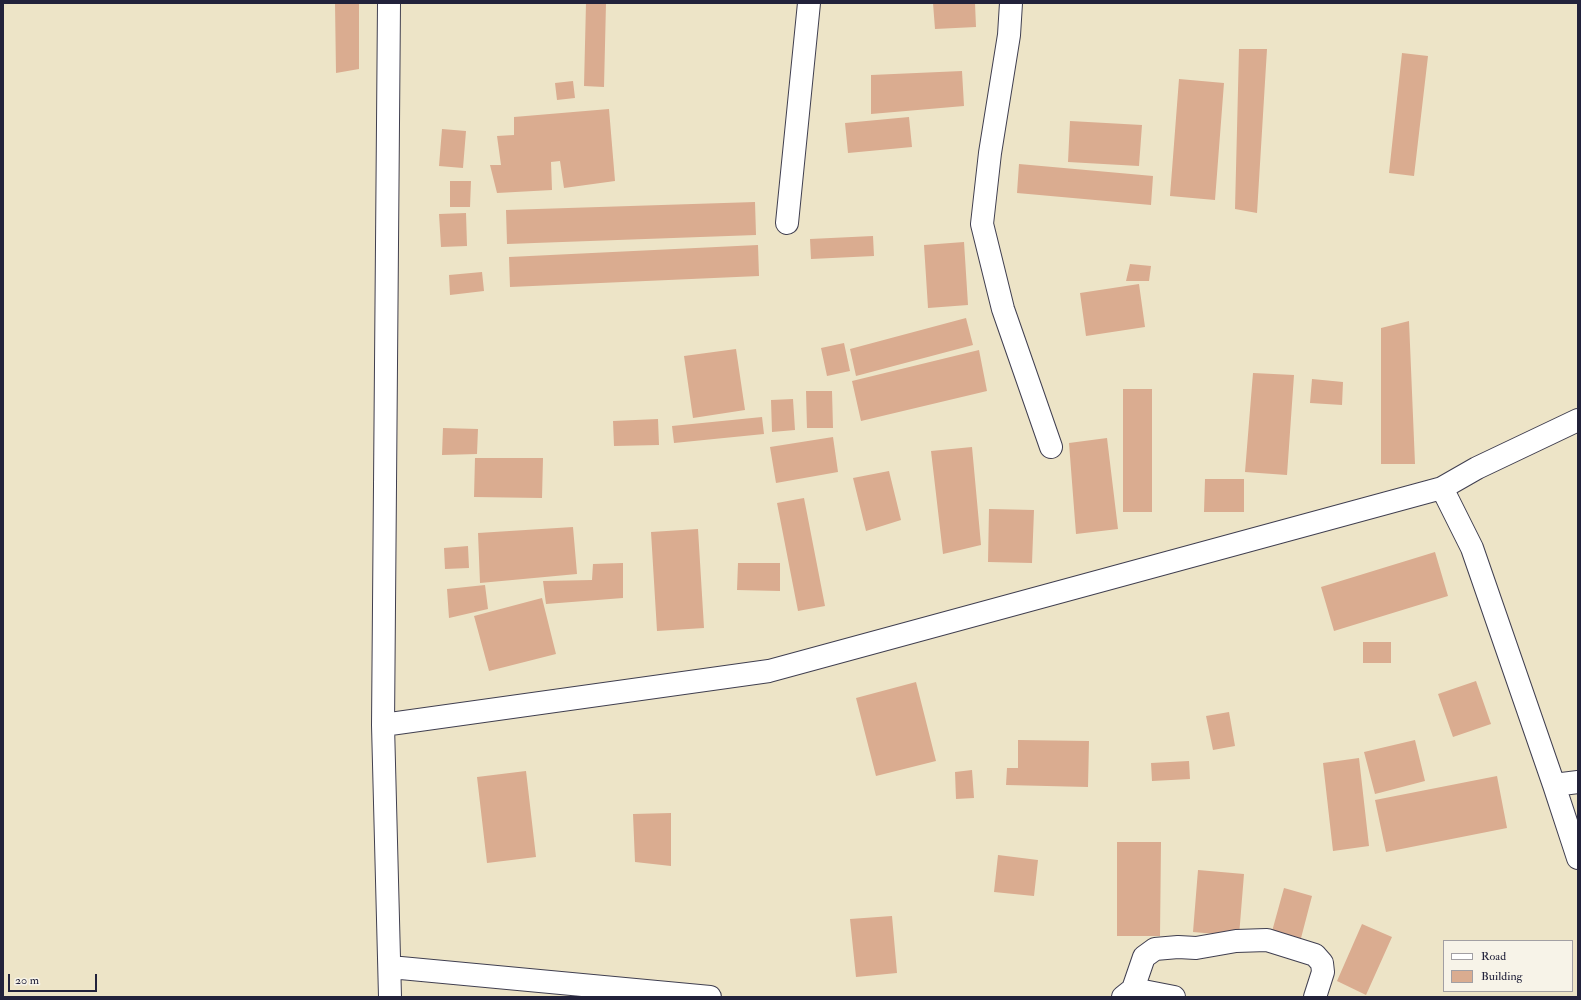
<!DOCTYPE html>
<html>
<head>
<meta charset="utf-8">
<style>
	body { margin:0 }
	#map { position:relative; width:1581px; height:1000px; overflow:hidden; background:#ede4c7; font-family:"IM FELL Double Pica",serif }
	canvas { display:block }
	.frame { position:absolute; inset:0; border:4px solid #22223b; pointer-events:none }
	.legend { position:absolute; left:1443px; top:940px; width:130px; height:52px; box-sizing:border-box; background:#f7f3e8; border:1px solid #a29fa3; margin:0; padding:5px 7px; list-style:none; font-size:12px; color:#22223b }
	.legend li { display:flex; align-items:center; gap:8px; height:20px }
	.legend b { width:20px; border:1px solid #a29fa3 }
	.scale { position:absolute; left:8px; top:974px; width:89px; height:18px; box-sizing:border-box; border:2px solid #22223b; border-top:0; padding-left:5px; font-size:12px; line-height:14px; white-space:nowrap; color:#22223b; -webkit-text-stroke:3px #f7f3e8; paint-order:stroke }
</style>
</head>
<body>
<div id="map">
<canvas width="1581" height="1000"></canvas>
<div class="frame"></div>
<ul class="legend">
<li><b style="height:5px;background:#fff"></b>Road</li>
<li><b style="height:11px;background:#daac90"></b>Building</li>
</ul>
<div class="scale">20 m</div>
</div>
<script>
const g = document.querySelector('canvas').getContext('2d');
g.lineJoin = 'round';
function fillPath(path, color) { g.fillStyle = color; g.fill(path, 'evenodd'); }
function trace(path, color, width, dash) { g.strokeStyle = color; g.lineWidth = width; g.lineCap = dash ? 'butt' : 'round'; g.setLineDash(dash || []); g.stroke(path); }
fillPath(new Path2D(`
	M335 3H359V69L336 73Z
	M586 3H606L604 87 584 86Z
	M933 3H975L976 27 935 29Z
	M1239 49H1267L1257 213 1235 209Z
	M1402 53 1428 56 1414 176 1389 173Z
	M962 71 964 106 871 114V75Z
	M1179 79 1224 83 1215 200 1170 196Z
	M573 81 575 98 557 100 555 83Z
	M609 109 615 181 564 188 560 161 551 162 552 190 497 193 490 165H501L497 136 514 135V117Z
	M909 117 912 147 848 153 845 123Z
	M1070 121 1142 125 1139 166 1068 162Z
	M442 129 466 131 463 168 439 166Z
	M1019 164 1153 176 1151 205 1017 193Z
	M450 181H471L470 207H450Z
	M755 202 756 235 507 244 506 210Z
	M466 213 467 246 441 247 439 214Z
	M873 236 874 256 811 259 810 239Z
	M964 242 968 305 928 308 924 245Z
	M758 245 759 276 510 287 509 257Z
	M1130 264 1151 266 1149 281H1126Z
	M482 272 484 291 450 295 449 275Z
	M1139 284 1145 327 1086 336 1080 293Z
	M966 318 973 345 856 376 850 349Z
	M1409 321 1415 464H1381V328Z
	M844 343 850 371 827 376 821 348Z
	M736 349 745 410 693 418 684 356Z
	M979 350 987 391 861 421 852 381Z
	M1253 373 1294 375 1287 475 1245 472Z
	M1312 379 1343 382 1342 405 1310 403Z
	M1123 389H1152V512H1123Z
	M806 391H832L833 428H807Z
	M793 399 795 430 772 432 771 400Z
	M762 417 764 434 674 443 672 426Z
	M658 419 659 445 614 446 613 421Z
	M443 428 478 429 477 454 442 455Z
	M833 437 838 472 776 483 770 447Z
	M1107 438 1118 529 1076 534 1069 443Z
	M972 447 981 545 943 554 931 451Z
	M475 458H543L542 498 474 497Z
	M889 471 901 520 866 531 853 478Z
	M1205 479H1244V512H1204Z
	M804 498 825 606 798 611 777 503Z
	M989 509 1034 510 1032 563 988 562Z
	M573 527 577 574 480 583 478 533Z
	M698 529 704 628 657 631 651 532Z
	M468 546 469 568 445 569 444 548Z
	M1435 552 1448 596 1334 631 1321 587Z
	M623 563V598L546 604 543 581 592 580 593 564Z
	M738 563H780V591L737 590Z
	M485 585 488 609 449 618 447 589Z
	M542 598 556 654 489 671 474 616Z
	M1363 642H1391V663H1363Z
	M1476 681 1491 724 1453 737 1438 694Z
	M916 682 936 761 876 776 856 698Z
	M1229 712 1235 746 1213 750 1206 716Z
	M1018 740 1089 741 1088 787 1006 785 1007 768H1018Z
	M1415 740 1425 781 1375 794 1364 752Z
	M1359 758 1369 846 1333 851 1323 763Z
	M1189 761 1190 779 1152 781 1151 763Z
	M972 770 974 798 956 799 955 772Z
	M526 771 536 857 487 863 477 777Z
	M1497 776 1507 828 1386 852 1375 800Z
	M671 813V866L635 862 633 814Z
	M1117 842H1161L1160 936H1117Z
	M998 855 1038 860 1034 896 994 892Z
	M1198 870 1244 874 1239 936 1193 932Z
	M1284 888 1312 896 1300 942 1271 935Z
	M892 916 897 973 856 977 850 919Z
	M1362 924 1392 937 1366 995 1337 981Z`), '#daac90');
const minor = new Path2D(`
	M389 3 383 725 390 997
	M1011 3 1009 35 990 153 982 224 1003 309 1051 447
	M787 223 809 3
	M1442 488 1472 548 1554 785 1578 858
	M383 725 769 671 1442 488 1477 468 1578 420
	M1554 785 1578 782
	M390 967 710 997
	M1133 989 1174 997
	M1123 997 1133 989 1144 957 1155 949 1178 947 1196 948 1236 941 1267 940 1315 955 1322 963 1323 972 1315 997`);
trace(minor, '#403f50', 24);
trace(minor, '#fff', 22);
</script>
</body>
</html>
